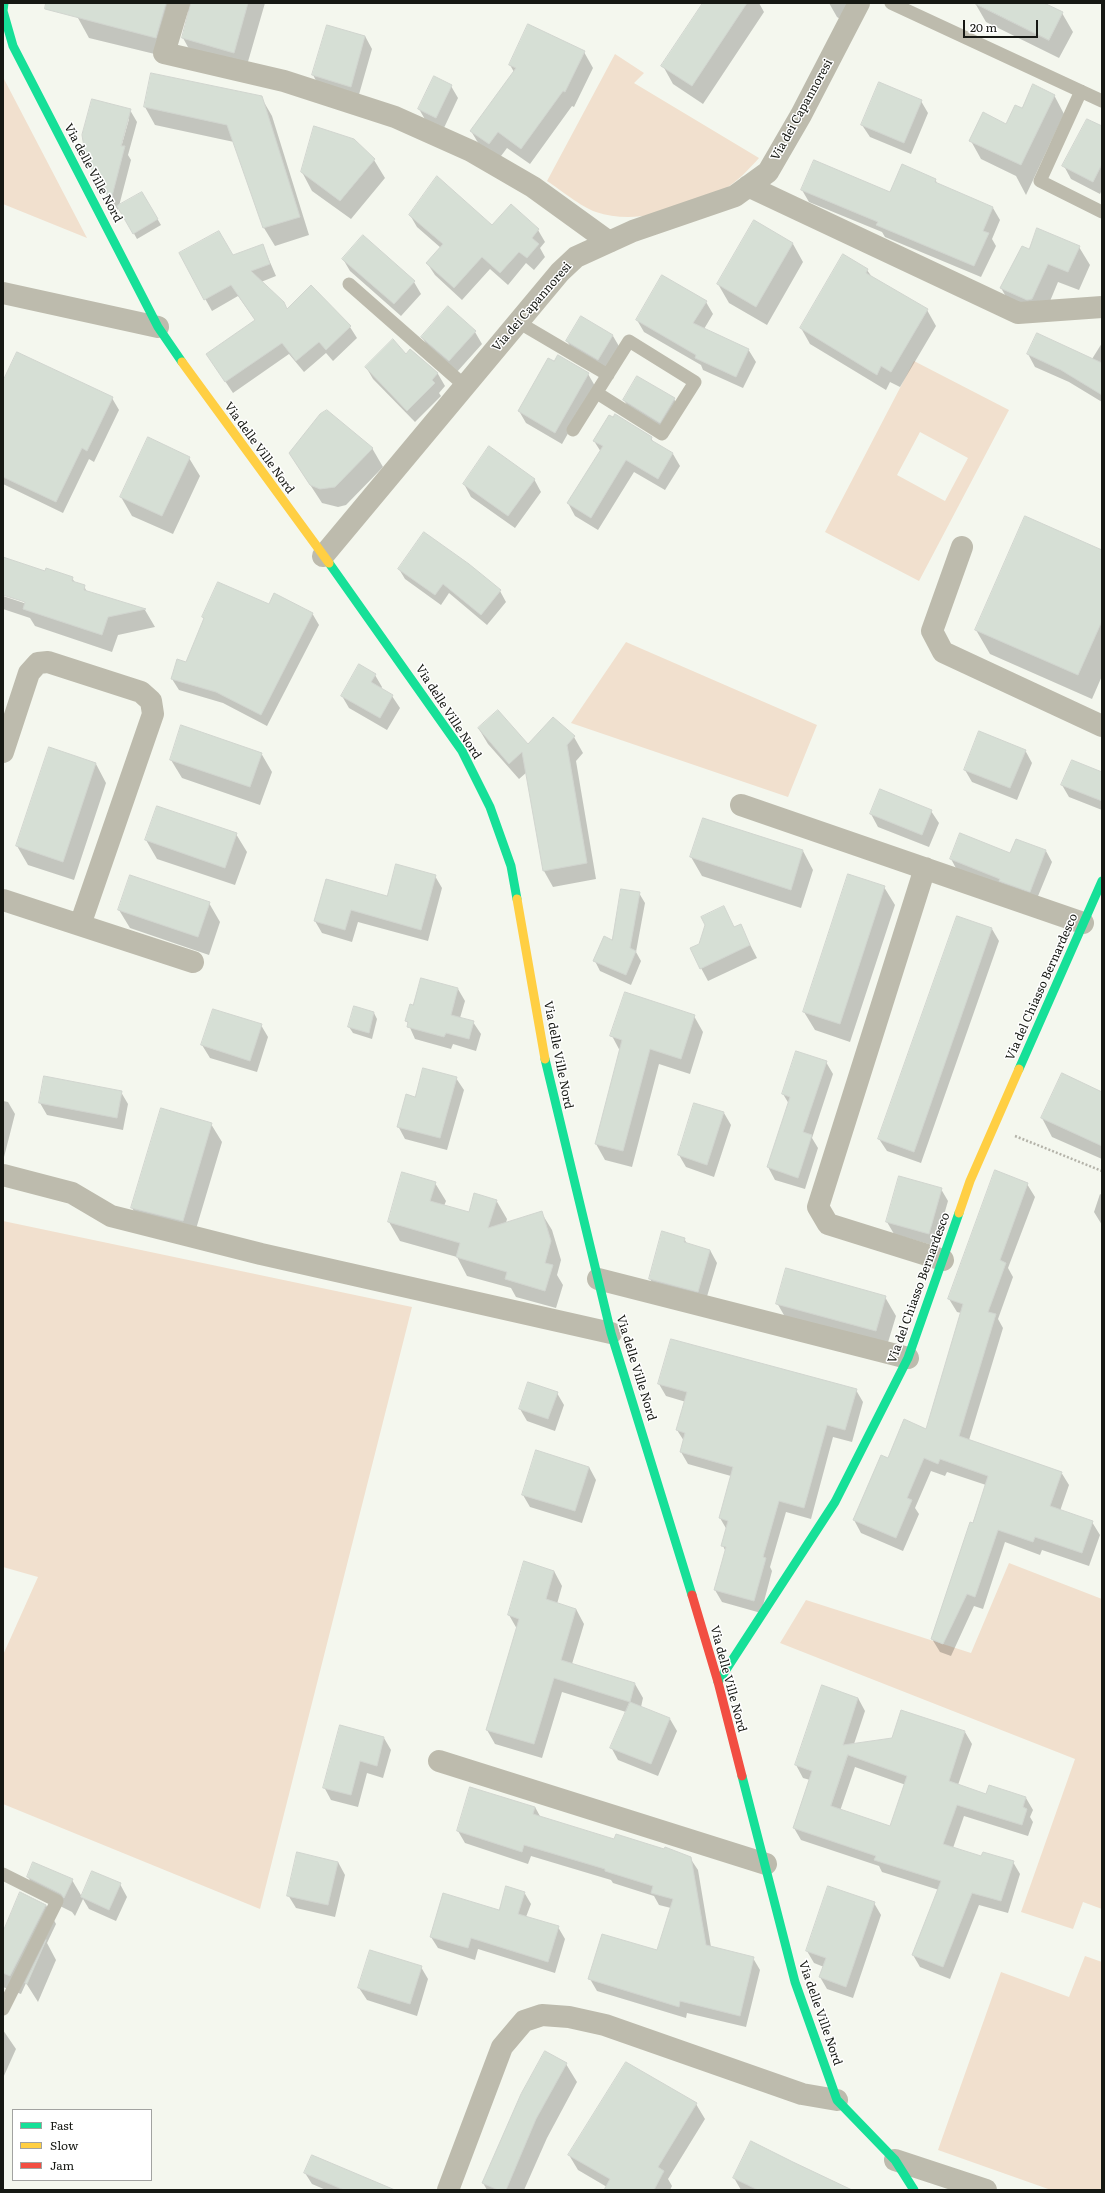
<!DOCTYPE html>
<html>
<head>
<meta charset="utf-8">
<style>
	body { margin:0 }
	#map { position:relative; width:1105px; height:2193px; overflow:hidden; background:#f4f7ee; font-family:Literata,serif }
	canvas { display:block }
	.frame { position:absolute; inset:0; border:4px solid #161813; pointer-events:none }
	.legend { position:absolute; left:12px; top:2109px; width:140px; height:72px; box-sizing:border-box; background:#fff; border:1px solid #a2a3a1; margin:0; padding:5px 7px; list-style:none; font-size:12px; color:#161813 }
	.legend li { display:flex; align-items:center; gap:8px; height:20px }
	.legend b { width:20px; border:1px solid #a2a3a1 }
	.scale { position:absolute; left:963px; top:20px; width:75px; height:18px; box-sizing:border-box; border:2px solid #161813; border-top:0; padding-left:5px; font-size:12px; line-height:14px; white-space:nowrap; color:#161813; -webkit-text-stroke:3px #fff; paint-order:stroke }
</style>
</head>
<body>
<div id="map">
<canvas width="1105" height="2193"></canvas>
<div class="frame"></div>
<ul class="legend">
<li><b style="height:5px;background:#16e098"></b>Fast</li>
<li><b style="height:5px;background:#ffcf43"></b>Slow</li>
<li><b style="height:5px;background:#f24e42"></b>Jam</li>
</ul>
<div class="scale">20 m</div>
</div>
<script>
const g = document.querySelector('canvas').getContext('2d');
g.lineJoin = 'round';
function fillPath(path, color) { g.fillStyle = color; g.fill(path, 'evenodd'); }
function trace(path, color, width, dash) { g.strokeStyle = color; g.lineWidth = width; g.lineCap = dash ? 'butt' : 'round'; g.setLineDash(dash || []); g.stroke(path); }
function write(font, color, halo, rows, align = 'center') {
  g.font = font + ' Literata,serif'; g.lineWidth = 3; g.setLineDash([]); g.textBaseline = 'middle'; g.strokeStyle = halo; g.fillStyle = color; for (const [text, x, y, turn = 0] of rows) {
    g.save(); g.translate(x, y); g.rotate((+turn || 0) * Math.PI / 180); g.textAlign = isNaN(turn) ? turn : align; if (halo) g.strokeText(text, 0, 0); g.fillText(text, 0, 0); g.restore();
  }
}
fillPath(new Path2D(`
	M615 54 644 73 634 83 759 158C749 169 738 181 725 189 690 208 636 226 596 212 581 207 561 190 547 181Z
	M4 79 87 238 3 204Z
	M914 361 1009 410 919 581 825 532ZM920 432 968 458 945 501 897 475Z
	M626 642 817 725 788 797 571 723Z
	M3 1221 412 1307 260 1909 3 1804V1655L38 1577 3 1567Z
	M1009 1563 1102 1599V1909L1083 1902 1073 1929 1021 1912 1075 1759 780 1643 806 1600 971 1653Z
	M1085 1956 1102 1962V2190H1051L938 2150 1001 1972 1069 1997Z`), '#f1e0ce');
fillPath(new Path2D(`
	M82 3H265L245 72 194 58 183 38 189 11 182 13 167 57 89 38 78 18Z
	M704 3H759L764 12 703 104 673 84 663 66Z
	M829 3H869L852 27 837 17Z
	M975 3H1041L1062 13 1073 32 1059 58 986 22Z
	M327 26 365 36 372 49 358 98 320 88 313 75Z
	M584 52 593 68 574 107 572 106 530 164 507 148 498 160 480 146 471 131 514 72 510 65Z
	M451 86 458 98 443 130 426 121 419 109Z
	M1054 95 1064 114 1026 195 1016 176 981 159 971 141 1007 125 1022 110Z
	M261 97 272 116 309 235 275 246 264 228 234 142 155 125 145 107Z
	M921 101 928 113 911 154 870 137 862 125Z
	M130 110 137 122 128 155 131 160 119 206 142 193 161 225 137 239 119 207 118 210 95 176 89 161 83 136ZM127 119H129L120 151 118 150Z
	M1102 127V190L1100 194 1071 179 1064 166Z
	M374 160 385 178 351 219 312 191 302 172Z
	M935 179 938 185 993 208 1000 220 992 239 996 246 981 277 885 237 882 232 809 202 802 190 891 193Z
	M410 215 492 226 538 230 545 242 540 248 545 257 534 270 526 263 508 285 490 269 462 300 435 275 427 263 441 248 417 227Z
	M755 222 793 244 803 262 767 325 729 303 718 284Z
	M263 246 276 276 261 282 287 309 350 327 357 338 333 361 326 353 304 372 289 354 233 393 207 354 256 321 238 296 212 311 180 254 233 256Z
	M1079 247 1090 265 1079 290 1058 282 1043 318 1012 307 1001 288 1029 250Z
	M343 259 414 282 421 294 401 316 350 271Z
	M867 270 872 277 927 310 936 326 900 387 890 382 886 390 810 344 801 328Z
	M706 302 713 314 704 329 748 349 756 362 743 388 703 370 701 365 644 332 637 320Z
	M475 332 482 344 456 373 429 349 422 337Z
	M613 336 620 348 606 372 574 353 567 341Z
	M1102 343V402L1069 382 1035 367 1028 354 1092 359Z
	M411 350 438 374 445 386 439 393 441 396 415 422 373 379 366 367 406 355Z
	M588 374 595 386 562 444 526 423 519 411Z
	M3 383 112 398 119 410 94 462 89 459 63 513 3 484Z
	M674 399 681 411 667 435 631 412 624 400Z
	M651 438 654 443 673 454 680 466 665 490 634 472 598 530 575 516 568 503 601 452 594 441Z
	M372 448 383 467 346 505 338 507 322 503 290 454Z
	M189 458 200 476 173 534 132 516 121 497Z
	M534 479 541 492 515 528 471 497 464 484Z
	M1102 552V676L1092 699 990 654 976 630Z
	M3 558 45 572 72 578 76 584 84 586 87 592 145 610 155 627 118 635 112 652 35 626 30 618 3 609V596L30 605V603L3 594Z
	M399 569 500 591 506 602 487 625 449 593 441 605 405 579Z
	M269 606 312 613 319 625 267 726 223 703 179 690 172 679 187 663 204 619 203 617Z
	M375 675 382 687 381 689 392 696 400 708 387 730 349 708 342 696Z
	M479 729 528 745 574 737 583 753 576 761 596 879 553 887 544 871 527 772 519 779 488 744Z
	M50 749 96 764 106 783 74 880 28 865 17 846Z
	M1025 750 1032 763 1017 800 972 782 965 770Z
	M261 753 272 772 260 805 182 778 171 760Z
	M1102 773V810L1069 797 1062 785Z
	M931 811 939 823 929 847 878 827 871 814Z
	M236 834 247 852 235 885 157 859 146 840Z
	M1017 840 1046 851 1052 862 1036 901 957 870 951 859 1011 854Z
	M803 851 813 870 801 908 702 876 691 857Z
	M435 876 442 888 428 941 358 922 352 942 322 933 315 921 388 897Z
	M884 887 895 905 850 1042 815 1030 804 1012Z
	M639 893 645 903 636 952 641 961 631 985 600 971 595 961 613 941Z
	M209 903 220 922 209 955 130 928 119 910Z
	M958 918 992 929 999 941 921 1163 887 1151 879 1139Z
	M740 925 757 958 708 981 701 968 700 945Z
	M421 979 458 989 465 1001 460 1018 473 1022 481 1034 476 1051 453 1044 451 1049 415 1039 407 1021 414 1006Z
	M355 1008 374 1013 377 1019 372 1039 353 1033 349 1027Z
	M694 1016 703 1032 690 1074 659 1064 632 1167 605 1160 596 1144 620 1051 612 1036Z
	M261 1025 268 1037 257 1072 210 1058 202 1045Z
	M826 1062 833 1074 812 1138 818 1148 805 1189 775 1180 768 1167 789 1104 783 1094Z
	M456 1078 464 1090 447 1150 405 1139 398 1126 416 1098Z
	M121 1092 128 1104 123 1130 47 1115 40 1103Z
	M1102 1093V1159L1052 1137 1042 1118Z
	M3 1101 8 1102 15 1114 3 1161Z
	M724 1113 731 1125 714 1177 686 1167 679 1155Z
	M211 1124 222 1142 193 1239 143 1227 132 1208Z
	M435 1183 446 1201 444 1206 469 1213 496 1200 507 1219 506 1223 541 1212 552 1230 561 1260 557 1275 563 1285 556 1308 516 1297 511 1288 467 1276 457 1257 400 1241 389 1222Z
	M1027 1184 1035 1197 1008 1268 1013 1277 998 1319 1003 1328 969 1440 1061 1472 1069 1485 1060 1511 1092 1522 1100 1535 1089 1566 1042 1550 1040 1555 1005 1542 983 1609 974 1606 951 1656 940 1652 932 1639 986 1485 947 1472 945 1476 931 1471 915 1508 919 1514 903 1551 861 1533 854 1520 888 1459 927 1430 961 1313 957 1312 949 1299Z
	M941 1189 948 1201 935 1246 894 1234 887 1222Z
	M1100 1194 1102 1195V1225L1094 1212Z
	M684 1238 687 1244 710 1250 717 1263 705 1303 657 1291 650 1279Z
	M885 1297 896 1316 886 1349 788 1322 777 1303Z
	M659 1384 856 1390 863 1402 852 1442 833 1437 811 1519 786 1512 770 1567 772 1571 761 1613 722 1602 715 1590 726 1552 723 1546 727 1530 720 1518 731 1476 688 1464 681 1452 684 1441 677 1430 686 1402 666 1396Z
	M557 1393 564 1405 555 1431 527 1421 520 1409Z
	M589 1467 596 1480 582 1523 530 1507 523 1495Z
	M525 1563 554 1571 562 1586 557 1604 576 1609 584 1624 572 1664 635 1684 643 1698 641 1707 670 1719 677 1731 658 1776 618 1760 611 1747 626 1712 562 1692 542 1758 495 1744 487 1730 517 1629 509 1615Z
	M823 1687 858 1698 865 1711 854 1744 965 1732 972 1744 958 1785 987 1795 1026 1798 1033 1810 1030 1817 1033 1822 1028 1836 964 1816 953 1848 982 1857 1013 1862 1020 1874 1008 1913 979 1905 950 1979 920 1967 913 1955 939 1890 882 1872 879 1866 801 1840 794 1828 810 1780 803 1778 796 1765ZM855 1767 906 1785 891 1827 840 1811Z
	M384 1738 391 1750 383 1778 367 1773 358 1807 331 1800 324 1787Z
	M535 1807 541 1818 615 1841 690 1858 698 1870 711 1947 753 1958 760 1970 746 2027 687 2013 686 2018 597 1991 590 1979 658 1952 671 1908 659 1905 654 1896 613 1883 611 1880 531 1856 528 1864 465 1843 458 1831Z
	M338 1862 345 1875 335 1917 296 1908 288 1895Z
	M28 1877 72 1880 82 1897 120 1884 127 1897 116 1921 89 1909 83 1899 75 1916 72 1912 38 1895Z
	M524 1892 531 1904 526 1917 558 1927 565 1939 555 1973 478 1949 475 1960 438 1948 431 1937 499 1911Z
	M874 1903 881 1915 853 1998 827 1989 820 1977 824 1967 814 1963 807 1951Z
	M46 1905 56 1924 47 1943 56 1960 38 2002 26 1983 21 1994 3 1987V1935Z
	M421 1967 428 1979 417 2016 367 2000 359 1988Z
	M3 2030 16 2049 3 2078Z
	M566 2064 577 2082 547 2138 524 2190H487L483 2183Z
	M696 2104 705 2119 668 2179 672 2186 670 2190H605L607 2187 578 2170 569 2155Z
	M305 2173 391 2190H326L312 2184Z
	M734 2178 835 2190H741Z`), '#0003');
const building = new Path2D(`
	M46 3H166L156 38 45 9Z
	M191 3H248L234 53 182 38Z
	M703 3H747L692 86 661 66Z
	M974 3H1044L1063 12 1049 40Z
	M528 24 585 51 565 92 563 91 521 149 498 132 489 144 470 131 516 68 509 65Z
	M327 25 365 36 351 87 312 75Z
	M151 73 262 96 300 217 263 228 227 125 144 107Z
	M434 76 452 85 436 118 418 109Z
	M879 82 922 100 904 143 861 125Z
	M1033 84 1055 95 1021 165 969 141 983 112 1006 124 1015 105 1022 108Z
	M92 99 131 109 121 146H125L111 200 94 176 84 148 82 135Z
	M1087 119 1102 126V164L1093 182 1062 166Z
	M314 126 354 139 375 159 340 201 301 172Z
	M814 160 890 192 902 164 936 179 935 182 993 207 983 231 989 233 974 266 876 225 878 222 801 190Z
	M437 176 492 225 511 204 539 229 532 238 539 244 527 258 519 252 500 273 482 257 454 288 426 263 443 244 409 215Z
	M142 192 158 219 133 234 117 206Z
	M754 220 793 243 756 307 717 284Z
	M1037 228 1080 246 1068 272 1048 264 1032 299 1027 300 1000 288 1022 246 1029 249Z
	M219 231 233 255 263 244 270 264 251 271 284 302 287 309 311 285 351 326 326 350 319 342 296 361 282 343 225 382 206 354 255 320 231 285 204 300 179 253Z
	M363 235 415 281 394 304 342 259Z
	M843 254 868 269 866 273 928 309 891 372 881 366 877 375 800 328Z
	M662 275 707 301 693 323 749 349 736 377 695 358 696 355 636 320Z
	M448 306 476 331 449 361 421 337Z
	M581 316 613 335 598 360 566 341Z
	M1037 333 1102 363V395L1061 370 1027 354Z
	M393 339 406 354 410 349 438 373 432 380 435 383 407 411 365 367Z
	M17 352 113 397 87 451 82 448 56 502 3 477V381Z
	M558 355 589 373 555 433 518 411 548 358 554 361Z
	M637 376 675 398 660 423 623 400Z
	M327 410 373 448 335 487 320 489 310 485 289 453 320 414Z
	M615 414 652 437 651 440 673 453 658 479 626 460 591 518 567 503 603 446 593 441 609 415 613 417Z
	M148 437 190 457 162 516 120 497Z
	M489 446 535 479 508 516 463 484Z
	M1025 516 1102 550V621L1078 675 975 630Z
	M424 532 469 564 501 590 481 615 443 584 435 595 398 569Z
	M3 557 45 571 46 568 73 577 72 581 85 585 84 590 146 609 108 617 102 635 23 609 25 602 3 595Z
	M218 582 269 604 274 593 313 613 261 715 216 692 171 679 177 659 186 662 204 618 202 617Z
	M359 664 376 674 371 682 393 695 380 718 341 696Z
	M498 710 528 744 553 717 575 736 567 745 587 863 543 871 522 752 509 764 478 728Z
	M181 725 262 753 250 787 170 760Z
	M979 731 1026 750 1010 788 964 770Z
	M49 747 96 763 63 862 16 846Z
	M1072 760 1102 772V801L1061 785Z
	M880 789 932 810 922 835 870 814Z
	M157 806 237 833 225 868 145 840Z
	M703 818 803 850 791 890 690 857Z
	M960 833 1010 853 1016 839 1046 850 1030 892 999 881 1000 879 950 859Z
	M396 864 436 875 421 930 351 910 345 930 314 921 326 879 387 896Z
	M848 874 885 886 840 1024 803 1012Z
	M130 875 210 902 198 937 118 910Z
	M621 889 640 892 630 948 636 951 626 975 593 961 604 936 612 940Z
	M724 906 734 927 741 924 750 945 700 969 690 948 699 944 705 925 701 917Z
	M957 916 992 928 914 1152 878 1139Z
	M421 978 458 988 451 1015 474 1021 469 1039 446 1033 444 1037 407 1027 408 1022 405 1021 410 1004 413 1005Z
	M625 992 695 1015 681 1059 650 1049 623 1151 595 1144 622 1040 610 1036Z
	M354 1006 374 1012 369 1033 348 1027Z
	M213 1009 262 1024 250 1061 201 1045Z
	M796 1051 827 1061 803 1132 812 1135 798 1178 767 1167 790 1097 782 1094Z
	M423 1068 457 1077 440 1138 397 1127 406 1094 415 1097Z
	M1062 1073 1102 1092V1146L1041 1118Z
	M44 1076 122 1091 117 1118 39 1103Z
	M694 1103 724 1112 707 1165 678 1155Z
	M161 1108 212 1123 183 1221 131 1208Z
	M995 1170 1028 1183 1000 1260 1006 1263 988 1312 996 1314 959 1436 1062 1472 1050 1506 1093 1521 1082 1553 1035 1537 1033 1542 998 1530 975 1597 967 1594 943 1644 931 1639 970 1522 973 1523 988 1476 940 1459 938 1464 924 1458 907 1498 912 1500 896 1538 853 1520 881 1455 888 1458 904 1419 926 1429 963 1304 948 1299Z
	M402 1172 436 1182 430 1201 469 1212 474 1193 497 1200 488 1228 542 1211 551 1241 545 1263 553 1265 545 1291 505 1279 507 1272 456 1257 460 1243 388 1222Z
	M899 1176 942 1188 929 1234 886 1222Z
	M662 1231 685 1238 684 1242 710 1250 698 1292 649 1279Z
	M786 1268 886 1296 876 1331 776 1304Z
	M671 1339 857 1389 845 1430 827 1425 804 1508 779 1501 763 1557 766 1558 754 1601 714 1590 726 1547 721 1546 728 1521 719 1518 733 1467 680 1452 685 1433 676 1430 687 1392 658 1384Z
	M528 1382 558 1392 548 1419 519 1409Z
	M536 1450 589 1467 575 1511 522 1495Z
	M524 1561 554 1571 546 1599 576 1609 561 1660 635 1683 630 1702 554 1678 534 1744 486 1730 519 1619 508 1615Z
	M822 1685 858 1698 843 1745 892 1738 901 1710 965 1731 949 1781 986 1794 989 1785 1026 1797 1023 1807 1027 1809 1022 1825 957 1805 943 1844 981 1856 983 1852 1014 1861 1001 1901 972 1893 943 1967 912 1955 941 1881 874 1860 876 1856 793 1828 812 1771 795 1765ZM848 1755 907 1776 890 1826 831 1806Z
	M630 1702 670 1718 651 1764 610 1748Z
	M340 1725 384 1737 377 1766 360 1761 351 1795 323 1788Z
	M470 1787 535 1807 533 1814 614 1839 616 1834 664 1849 665 1847 691 1857 706 1945 754 1957 740 2016 680 2001 679 2007 588 1979 602 1934 657 1950 673 1899 651 1893 653 1886 605 1871V1869L524 1845 522 1852 457 1831Z
	M297 1852 338 1862 328 1905 287 1896Z
	M33 1862 73 1879 64 1898 61 1894 27 1877Z
	M92 1871 121 1883 109 1910 81 1897Z
	M506 1886 525 1892 518 1914 559 1926 548 1962 471 1938 468 1948 430 1937 443 1893 499 1910Z
	M828 1886 875 1902 846 1987 819 1977 826 1958 806 1951Z
	M20 1892 46 1905 10 1976 3 1973V1932Z
	M46 1940 27 1984 25 1983Z
	M370 1950 422 1966 410 2004 358 1988Z
	M545 2051 567 2063 536 2119 506 2190H498L482 2183 521 2094Z
	M626 2062 697 2103 658 2167 664 2171 654 2190H604L610 2179 568 2155Z
	M751 2141 793 2162 852 2190H758L733 2178Z
	M312 2155 395 2190H344L304 2173Z`);
fillPath(building, '#d6dfd5');
trace(building, '#d1d5cf', 1);
trace(new Path2D(`
	M1015 1136 1102 1171`), '#b4b3a9', 2.5, [2, 2]);
trace(new Path2D(`
	M891 3 1102 101
	M1081 91 1040 181 1102 212
	M349 284 465 386
	M518 322 608 375
	M573 430 629 341 695 382 662 434 597 393
	M3 1874 57 1901 3 2009`), '#bdbbad', 13);
trace(new Path2D(`
	M179 3 164 53 284 81 395 117 471 151 533 187 609 242
	M748 186 1018 313 1102 307
	M3 293 158 327
	M962 547 932 631 943 652 1102 726
	M323 556 560 272 576 257 633 231 735 196 768 172 801 115 859 3
	M3 752 29 673 38 663 48 662 141 692 151 701 153 714 80 925
	M741 805 1083 923
	M925 868 818 1207 828 1224 943 1260
	M3 900 193 962
	M3 1175 72 1193 111 1216 261 1254 611 1333
	M598 1279 908 1358
	M439 1761 766 1864
	M895 2160 986 2190
	M448 2190 502 2047 524 2021 542 2015 569 2017 605 2025 802 2094 837 2100`), '#bdbbad', 22);
trace(new Path2D(`
	M4 3 3 11 13 46 158 327 182 362
	M329 563 462 751 490 807 511 866 517 899
	M545 1059 611 1333 692 1595
	M1019 1069 1102 881
	M718 1682 835 1502 908 1358 959 1213
	M742 1776 795 1982 837 2100 895 2160 914 2190`), '#16e098', 9);
trace(new Path2D(`
	M182 362 329 563
	M517 899 545 1059
	M959 1213 970 1181 1019 1069`), '#ffcf43', 9);
trace(new Path2D(`
	M692 1595 718 1682 742 1776`), '#f24e42', 9);
write('12px', '#161813', '#fff', [
	["Via dei Capannoresi",802,110,-61],
	["Via delle Ville Nord",93,173,62],
	["Via dei Capannoresi",532,307,-49],
	["Via delle Ville Nord",259,448,54],
	["Via delle Ville Nord",448,712,57],
	["Via del Chiasso Bernardesco",1042,987,-66],
	["Via delle Ville Nord",558,1055,79],
	["Via del Chiasso Bernardesco",919,1288,-70],
	["Via delle Ville Nord",636,1368,73],
	["Via delle Ville Nord",728,1679,75],
	["Via delle Ville Nord",820,2013,71]
]);
</script>
</body>
</html>
